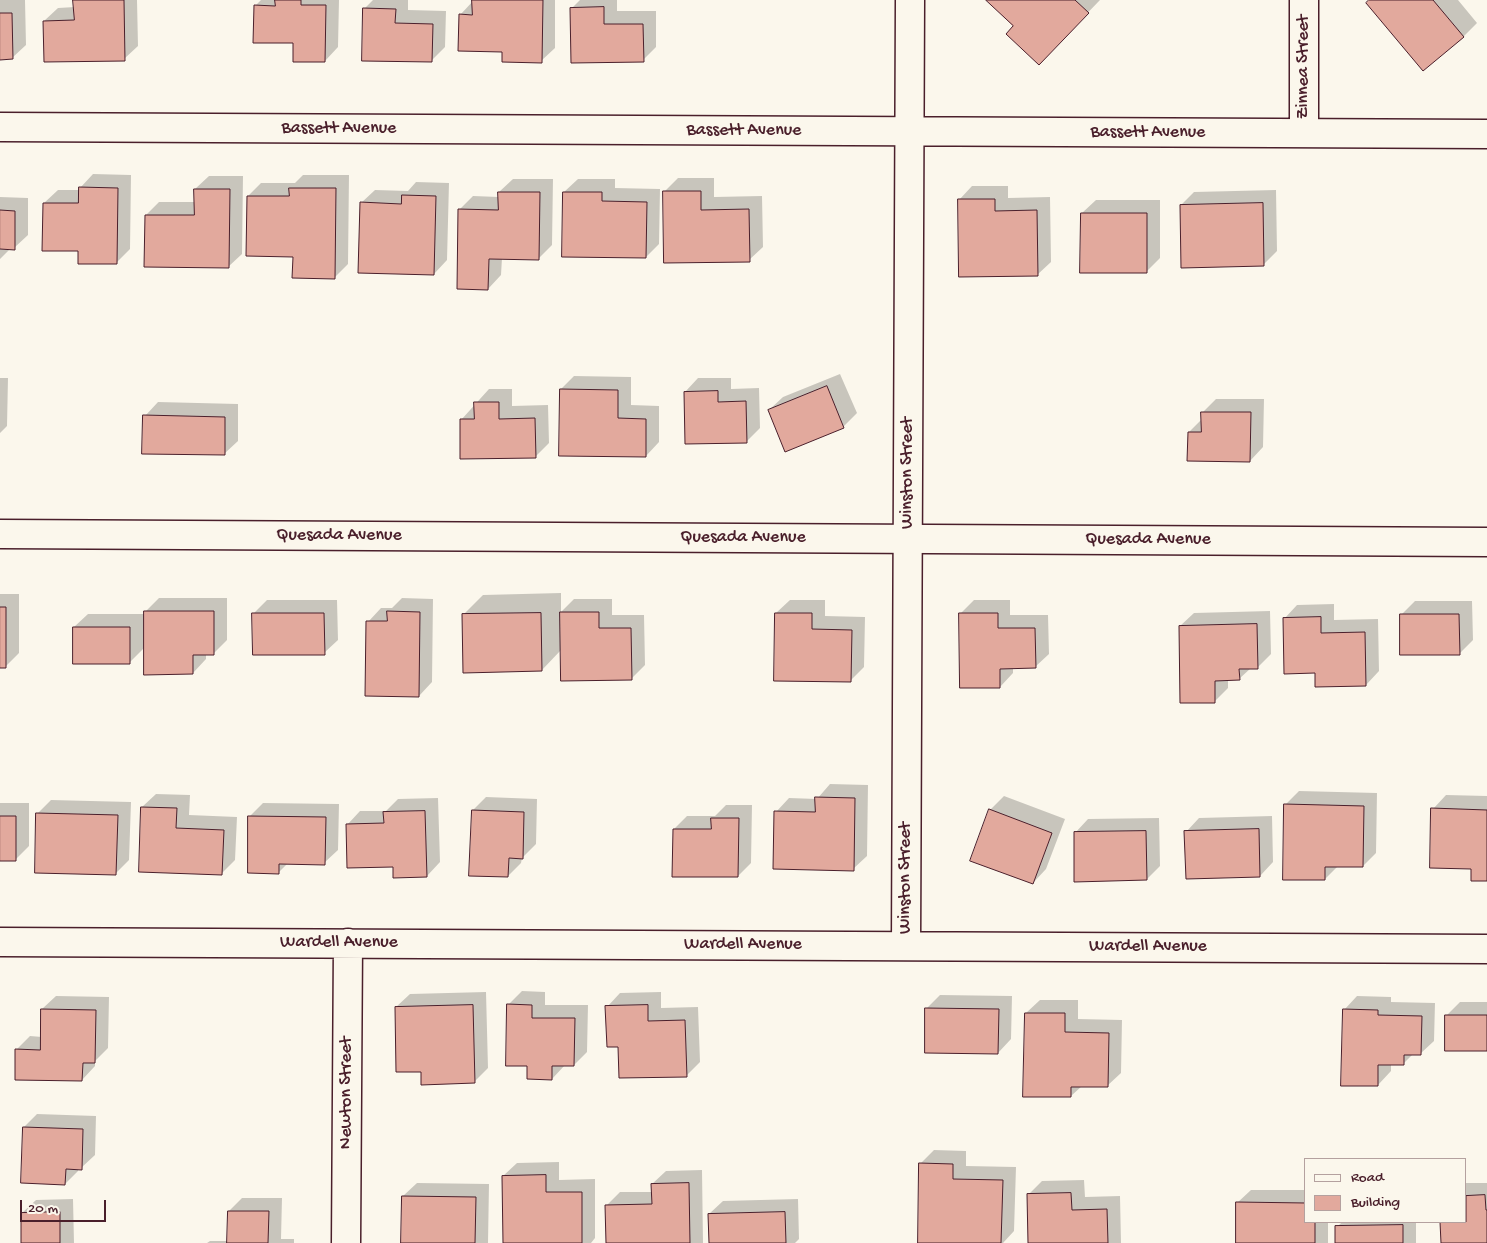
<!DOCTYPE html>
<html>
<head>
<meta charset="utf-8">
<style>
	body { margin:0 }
	#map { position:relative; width:1487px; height:1243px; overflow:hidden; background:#fbf7ec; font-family:"Gochi Hand",sans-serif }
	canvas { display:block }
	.legend { position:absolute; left:1304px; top:1158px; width:162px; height:65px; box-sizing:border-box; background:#fbf7ec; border:1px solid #b4a19f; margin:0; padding:6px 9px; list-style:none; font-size:15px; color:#4a1f2b }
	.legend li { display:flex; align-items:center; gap:10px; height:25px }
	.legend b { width:25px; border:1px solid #b4a19f }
	.scale { position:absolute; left:20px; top:1200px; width:86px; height:22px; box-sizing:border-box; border:2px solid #4a1f2b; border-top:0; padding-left:6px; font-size:15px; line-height:18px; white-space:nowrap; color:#4a1f2b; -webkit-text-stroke:4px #fbf7ec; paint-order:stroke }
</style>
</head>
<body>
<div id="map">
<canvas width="1487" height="1243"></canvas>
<ul class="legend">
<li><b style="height:6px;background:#fbf7ec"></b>Road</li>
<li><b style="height:14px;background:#e2a99d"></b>Building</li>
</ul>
<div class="scale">20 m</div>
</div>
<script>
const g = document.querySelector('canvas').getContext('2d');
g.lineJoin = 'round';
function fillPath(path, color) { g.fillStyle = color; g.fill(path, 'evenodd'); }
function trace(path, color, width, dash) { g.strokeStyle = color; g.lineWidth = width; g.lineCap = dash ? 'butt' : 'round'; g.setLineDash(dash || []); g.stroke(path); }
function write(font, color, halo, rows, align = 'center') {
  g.font = font + ' "Gochi Hand",sans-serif'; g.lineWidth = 5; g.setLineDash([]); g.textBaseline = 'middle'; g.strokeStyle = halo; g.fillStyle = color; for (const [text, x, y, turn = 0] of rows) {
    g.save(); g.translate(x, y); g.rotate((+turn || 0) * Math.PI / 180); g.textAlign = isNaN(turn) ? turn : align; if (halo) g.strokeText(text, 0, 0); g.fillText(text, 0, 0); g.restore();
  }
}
fillPath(new Path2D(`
	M0 0H25L26 45 12 58H0Z
	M75 0H137L138 46 124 59 44 21 58 8 75 7Z
	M261 0H339L338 47 325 61 295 42 255 6Z
	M373 0H408V10L446 11 445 47 432 60 364 9Z
	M474 0H555V48L541 61 503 50 460 15Z
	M580 0H617V11H656V47L643 60 572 8Z
	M988 0H1100L1052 50 1015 26Z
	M1370 0H1458L1477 23 1464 36 1424 69Z
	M93 174 131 175 130 249 116 263 79 250 44 203 58 190H80V188Z
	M303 175H349L348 264 334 278 294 256 248 196 261 183H295Z
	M209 176H243L242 254 228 267 146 215 159 202H195V189Z
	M678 178H714V197L762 196 763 247 749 260 664 192Z
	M513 179H553L552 245 538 259 502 258 501 275 488 289 459 210 473 196 499 197V192Z
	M578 179H615V188L660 189 659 244 646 257 564 192Z
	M416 182 449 183 447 260 434 274 361 203 375 190 408 191Z
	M972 186H1008V198L1050 197 1051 262 1037 275 959 200Z
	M1276 190 1277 251 1263 265 1181 205 1194 192Z
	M0 197 28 198V235L14 248 10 249 0 259Z
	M1096 200H1160V258L1146 272 1082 213Z
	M840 374 857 413 843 427 769 410 783 397Z
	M574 376 631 377V405L659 406V442L646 456 561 389Z
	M0 378H8L7 426 0 433Z
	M698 378H731V389L759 388 760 428 747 441 685 392Z
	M489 389H512V406L548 405 549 443 535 457 461 420Z
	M1216 399H1264L1263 447 1250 461 1189 432 1203 418V412Z
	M158 402 238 404V441L224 454 145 416Z
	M561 593V612L574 599H612V615H644L645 665 631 679 561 650 542 670 463 615 483 595Z
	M0 594H19V653L5 667 0 666Z
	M159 598H227V640L213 654H206V659L193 673 145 647 130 662 74 627 88 614H145V612Z
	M402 598 433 599 432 682 419 696 368 622 381 608H392Z
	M267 600H337L338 640 324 653 253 614Z
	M790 600H825V616L865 617 864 667 850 681 776 613Z
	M974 600H1010V615H1048L1049 654 1035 667H1013V673L1000 687 960 614Z
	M1415 601H1472L1473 640 1459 654 1401 615Z
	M1334 604V620L1378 619 1379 671 1366 685 1316 672 1284 619 1297 605Z
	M1270 611 1271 654 1257 668H1251L1239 679H1228V688L1215 701 1180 626 1194 613Z
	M830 784 868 785 867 856 853 869 776 812 789 798 817 799Z
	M1299 791 1377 793 1376 853 1363 866H1338L1325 879 1285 805Z
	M156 794 190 795 189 815 237 817 235 860 222 873 142 807Z
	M1446 795 1487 796V880L1472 868 1433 809Z
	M1004 796 1065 819 1046 869 1033 883 990 810Z
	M486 797 537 799 536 844 522 858 521 863 508 876 473 810Z
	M438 798 440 862 427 876 394 866 347 825 360 811H386L398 799Z
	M51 800 131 802 129 860 116 873 37 814Z
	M0 803H29V846L15 860H0Z
	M263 803 339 804 338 850 324 863H288L279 872 250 816Z
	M726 805H752L751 863 738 876 674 829 687 816H715Z
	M1272 816 1273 862 1260 876 1186 832 1199 818Z
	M1159 818 1160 866 1147 879 1075 833 1088 819Z
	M522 991 545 992V1005H588L587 1052 574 1065H565L552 1079 528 1065 508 1005Z
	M486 992 488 1068 474 1082 422 1070 396 1007 410 994Z
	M661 992V1008L698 1007 700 1062 686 1076 619 1046 607 1007 620 993Z
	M940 995 1012 996 1011 1039 998 1053 926 1009Z
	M56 996 109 997 108 1048 95 1061V1066L82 1080 16 1050 30 1036 42 1037V1009Z
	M1357 996 1391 997V1002L1435 1003 1434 1041 1420 1054H1413L1403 1064H1391V1071L1378 1085 1344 1010Z
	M1040 1000H1078V1019L1122 1020 1121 1073 1107 1086H1082L1071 1096 1026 1013Z
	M1460 1002H1487V1050L1446 1016Z
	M37 1114 96 1116 95 1155 81 1168H79L78 1171 65 1184 24 1127Z
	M934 1150 966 1151V1166L1016 1167 1014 1231 1003 1243H919L920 1164Z
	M559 1162V1180L595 1179V1238L591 1243H505L503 1176 517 1163Z
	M702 1170 703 1243H607L606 1206 620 1192H653L652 1184 666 1171Z
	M1084 1180 1085 1197 1120 1196 1121 1243H1029L1028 1195 1042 1181Z
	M417 1183 489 1184 488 1243H402L403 1196Z
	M1466 1183H1487V1243H1442V1222H1466Z
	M1251 1190H1306V1222H1328V1243H1237V1203Z
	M242 1198H282L281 1239H294V1243H207L210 1241H228L229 1211Z
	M73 1199 74 1243H23L22 1213 36 1200Z
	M798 1199 799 1239 795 1243H710L709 1214 723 1201Z
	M1342 1222H1416V1243H1337V1227Z`), '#0003');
const building = new Path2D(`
	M73 0H124L125 61 44 62 43 21 74 20Z
	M275 0H301V5H326L325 62H293V43H253L254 5 275 6Z
	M472 0H543L542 63 502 62V52L458 51 459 14 472 15Z
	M986 0H1075L1089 13 1039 65 1006 34 1013 26Z
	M1369 0H1433L1464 37 1423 71 1366 3Z
	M604 7V24H643L644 62 571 63 570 8Z
	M363 8 396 9 395 23 433 24 432 62 362 61Z
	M0 13H12L13 59 0 60Z
	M79 187 118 188 117 264H78V251H42L43 203H78Z
	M289 188H336L335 279 292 278 293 257 246 256 247 196H289Z
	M194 189H230L229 268 144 267 145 215H194Z
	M663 191H701V210L749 209 750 262 664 263Z
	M498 192H540L539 260 489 259 488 290 457 289 458 209 498 210Z
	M563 192H602V201L647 202 646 258 562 257Z
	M402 195 436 196 434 275 358 273 360 202 401 204Z
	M958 199H995V211L1037 210 1038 276 959 277Z
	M1263 203 1264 266 1181 268 1180 205Z
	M0 210 15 211V250L0 249Z
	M1081 213H1147V273H1080Z
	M827 386 844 428 785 452 768 410Z
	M560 389 618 390V418L646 419V457L559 456Z
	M718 391V402L746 401 747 443 685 444 684 392Z
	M474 402H499V419L535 418 536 458 460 459V419H474Z
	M1201 412H1251L1250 462 1187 461 1188 432H1201Z
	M143 415 225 417V455L142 454Z
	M0 607H6V668H0Z
	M144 611H214V655H193V674L144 675Z
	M387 611 420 612 419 697 365 696 366 621H387Z
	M560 612H599V628H631L632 680 561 681Z
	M252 613H324L325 655H253Z
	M541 613 542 671 463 673 462 614Z
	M775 613H812V629L852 630 851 682 774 681Z
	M959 613H998V628H1035L1036 668 1000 669V688H960Z
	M1400 614H1459L1460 655H1400Z
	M1321 617V633L1365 632 1366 686 1315 687V673L1284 674 1283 618Z
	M1257 624 1258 669H1239L1240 680 1215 681V703H1180L1179 626Z
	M73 627H130V664H73Z
	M815 797 855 798 854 871 773 869 774 811 815 812Z
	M1284 804 1364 806 1363 867H1325V880H1283Z
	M141 807 177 808 176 828 224 830 222 875 139 872Z
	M1431 808 1487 810V881H1471V869L1430 868Z
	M989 809 1052 833 1033 884 970 861Z
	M472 810 524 812 523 859 509 858 508 877 469 876Z
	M425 811 427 877 393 878V867L347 868 346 824 384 823 383 812Z
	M36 813 118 815 116 875 35 873Z
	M0 816H16V861H0Z
	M248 816 326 817 325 865 279 864V874L248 873Z
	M711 818H739L738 877H672L673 829H711Z
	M1259 829 1260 877 1186 879 1184 831Z
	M1146 831 1147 880 1074 882V832Z
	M507 1004 532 1005V1018H575L574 1066H552V1080L527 1079V1066H506Z
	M473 1005 475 1083 421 1085V1072H396L395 1007Z
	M648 1005V1021L685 1020 687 1077 619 1078 618 1047H607L605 1006Z
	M925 1008 999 1009 998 1054 925 1053Z
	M41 1009 96 1010 95 1063H83L82 1081 15 1080V1049L40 1050Z
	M1343 1009 1378 1010V1015L1422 1016 1421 1055H1404V1065H1378V1086H1341Z
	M1025 1013H1065V1032L1109 1033 1108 1087H1071V1097H1023Z
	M1445 1015H1487V1051H1445Z
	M23 1127 83 1129 82 1170 66 1169 65 1185 21 1183Z
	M919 1163 953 1164V1179L1003 1180 1001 1243H918Z
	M546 1175V1192H582V1243H503L502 1176Z
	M689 1183 690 1243H606L605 1205 652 1204 651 1184Z
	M1071 1193 1072 1210 1107 1209 1108 1243H1028L1027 1194Z
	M1485 1195 1486 1210H1487V1243H1441L1440 1222H1466V1196Z
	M402 1196 476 1197 475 1243H401Z
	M1236 1202 1306 1203V1222H1315V1243H1236Z
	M228 1211H269L268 1243H227Z
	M60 1212V1243H21V1213Z
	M785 1212 786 1243H709L708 1214Z
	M1403 1225V1243H1335V1226Z`);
fillPath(building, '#e2a99d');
trace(building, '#4a1f2b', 1);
const street = new Path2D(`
	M0 127 1487 134
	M1304 133V0
	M0 942 1487 949
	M906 946 910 0
	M346 1243 348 943`);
const secondary = new Path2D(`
	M0 534 1487 542`);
trace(street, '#4a1f2b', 31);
trace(secondary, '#4a1f2b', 31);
trace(street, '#fbf7ec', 28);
trace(secondary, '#fbf7ec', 28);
write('18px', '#4a1f2b', '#fbf7ec', [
	["Zinnea Street",1304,67,-90],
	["Bassett Avenue",339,129],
	["Bassett Avenue",744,131],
	["Bassett Avenue",1148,133],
	["Winston Street",908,473,-90],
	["Quesada Avenue",339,536],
	["Quesada Avenue",743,538],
	["Quesada Avenue",1148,540],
	["Winston Street",906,878,-90],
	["Wardell Avenue",339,943],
	["Wardell Avenue",743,945],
	["Wardell Avenue",1148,947],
	["Newton Street",347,1093,-90]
]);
</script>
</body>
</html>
